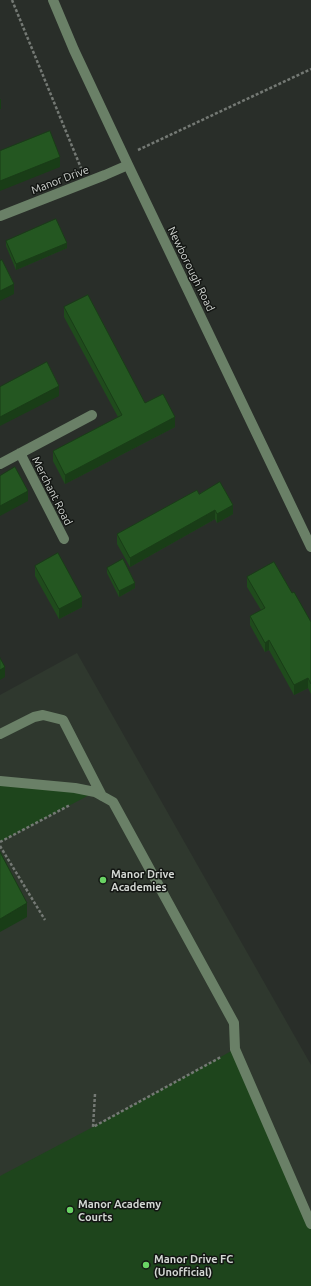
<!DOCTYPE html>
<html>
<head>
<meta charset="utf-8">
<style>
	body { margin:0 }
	canvas { display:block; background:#292e29 }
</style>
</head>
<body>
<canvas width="311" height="1286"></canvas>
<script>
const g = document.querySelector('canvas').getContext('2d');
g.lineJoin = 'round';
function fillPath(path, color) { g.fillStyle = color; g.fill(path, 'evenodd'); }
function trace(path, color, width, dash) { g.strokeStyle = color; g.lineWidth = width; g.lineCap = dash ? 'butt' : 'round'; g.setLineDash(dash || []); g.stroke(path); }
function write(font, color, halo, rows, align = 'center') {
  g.font = font + ' Ubuntu,sans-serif'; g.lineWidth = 3; g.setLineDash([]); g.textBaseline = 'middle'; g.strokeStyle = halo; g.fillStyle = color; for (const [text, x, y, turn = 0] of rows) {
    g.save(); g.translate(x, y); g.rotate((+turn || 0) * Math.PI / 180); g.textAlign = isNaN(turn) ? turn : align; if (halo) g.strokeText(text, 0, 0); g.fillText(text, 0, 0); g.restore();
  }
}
fillPath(new Path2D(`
	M77 653 311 1065V1286H0V695Z`), '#2f382e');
fillPath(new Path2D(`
	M0 782 95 792 0 842Z
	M235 1049 311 1224V1286H0V1176L93 1127Z`), '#1e451c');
trace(new Path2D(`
	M12 0 81 168
	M138 150 311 69
	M0 842 70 805
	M0 846 45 920
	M95 1094 93 1127 221 1057`), '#747974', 2.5, [3, 2]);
trace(new Path2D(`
	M53 0 74 50 128 165 311 547
	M0 216 105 175 128 165
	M20 453 64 539
	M0 464 92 415
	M0 734 34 717 43 715 63 720 102 796
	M0 781 75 788 95 792 113 802 234 1023 235 1049 311 1224`), '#6a8067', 10);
fillPath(new Path2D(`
	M6 241 67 248 16 270 6 246Z
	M64 307 145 403 175 427 65 484 53 461V451L118 417 64 317Z
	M199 494 233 514 217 523 215 519 130 567 117 544V534Z
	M35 566 82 607 59 619 35 576Z
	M107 568 135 588 119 597 107 573Z
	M247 577 292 593 311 622V694L308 688 294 695 269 650 265 652 250 625V616L261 610 247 587Z`), '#1f4b1c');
fillPath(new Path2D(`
	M0 99H1V109H0Z
	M60 157V167L0 191V181Z
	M67 243V248L16 270V264Z
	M14 284V294L0 301V291Z
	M59 386V396L0 426V417Z
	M175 417V427L65 484V475Z
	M28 491V501L0 516V506Z
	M233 505V514L217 523V514Z
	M215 510V519L130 567V558Z
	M135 583V588L119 597V591Z
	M82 597V607L59 619V609Z
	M269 640V650L265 652V643Z
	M5 667V677L0 680V670Z
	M308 678V688L294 695V685Z
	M27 903V917L0 932V919Z`), '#193d17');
const building = new Path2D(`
	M50 131 60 157 0 181V151Z
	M56 219 67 243 16 264 6 241Z
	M2 260 14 284 0 291V261Z
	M88 295 145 403 163 394 175 417 65 475 53 451 122 415 64 307Z
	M47 362 59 386 0 417V387Z
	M15 467 28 491 0 506V476Z
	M220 482 233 505 217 514 215 510 130 558 117 534 197 490 199 494Z
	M58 553 82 597 59 609 35 566Z
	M123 559 135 583 119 591 107 568Z
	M274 562 292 593 294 592 311 622V684L308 678 294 685 269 640 265 643 250 616 265 608 247 577Z
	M0 658 5 667 0 670Z
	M0 852 27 903 0 919Z`);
fillPath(building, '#245721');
trace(building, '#193d17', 1);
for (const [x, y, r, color] of [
	[103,880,4,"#69d364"],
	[70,1210,4,"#69d364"],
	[146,1265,4,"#69d364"]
]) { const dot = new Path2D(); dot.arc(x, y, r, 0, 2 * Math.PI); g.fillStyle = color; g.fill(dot); trace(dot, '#131613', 1.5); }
write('11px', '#d2d6d2', '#131613', [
	["Manor Drive",60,180,-21],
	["Newborough Road",191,269,64],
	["Merchant Road",52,491,63]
]);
write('bold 11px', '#d2d6d2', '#131613', [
	["Manor Drive",111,874],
	["Academies",111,887],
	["Manor Academy",78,1204],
	["Courts",78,1217],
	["Manor Drive FC",154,1259],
	["(Unofficial)",154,1272]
], 'left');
</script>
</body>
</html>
